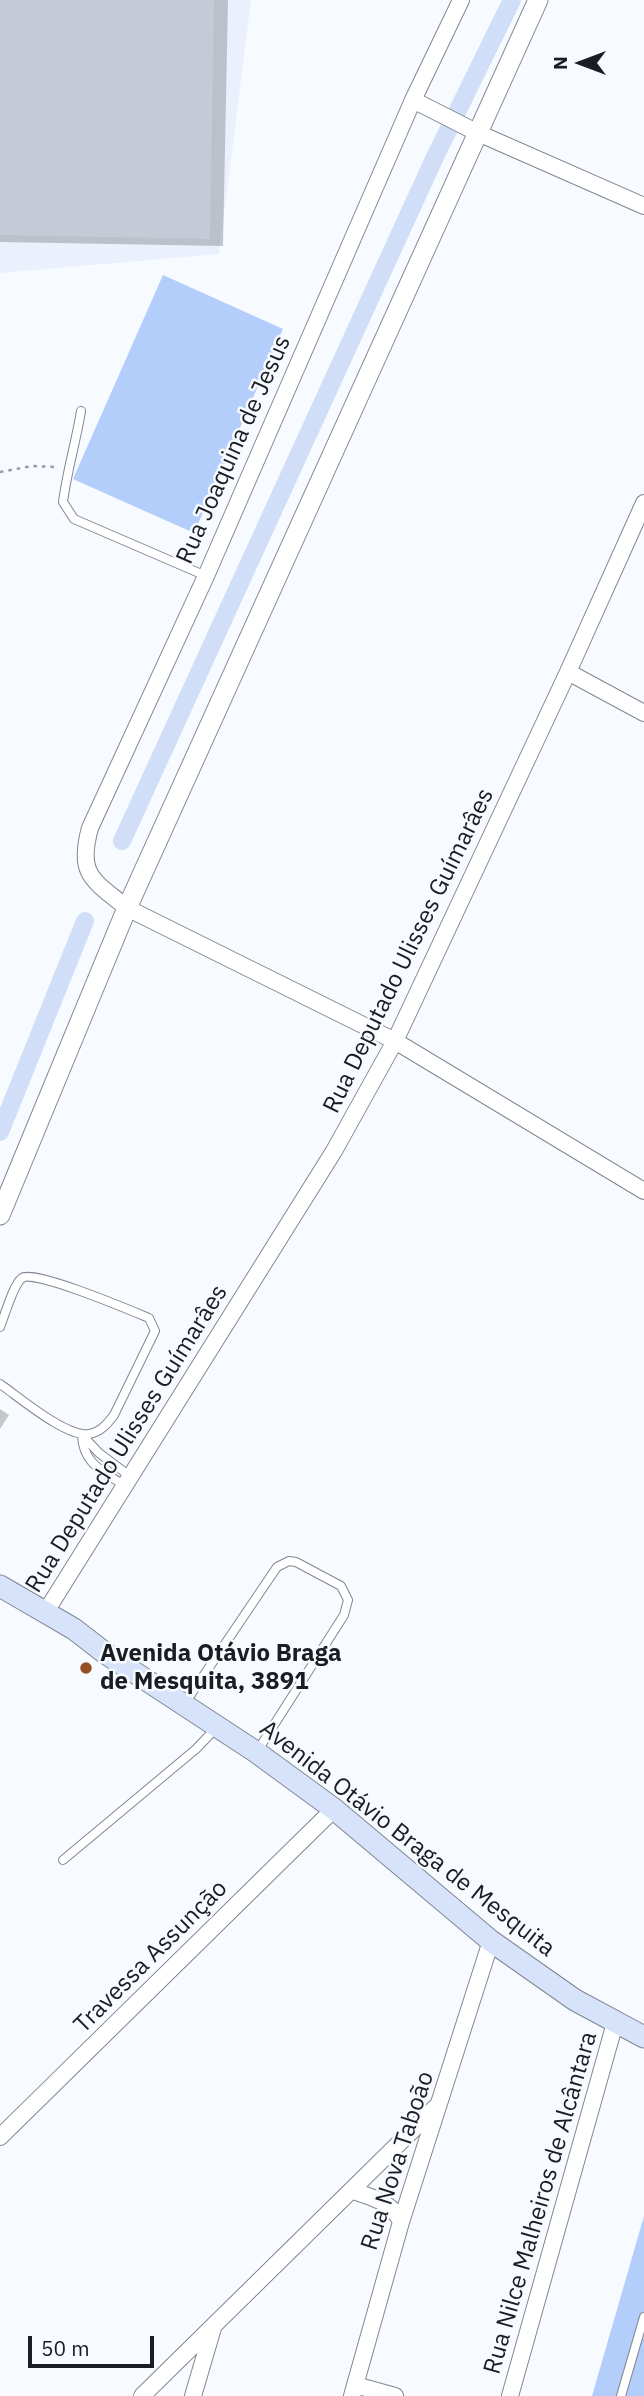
<!DOCTYPE html>
<html>
<head>
<meta charset="utf-8">
<style>
	body { margin:0 }
	#map { position:relative; width:644px; height:2396px; overflow:hidden; background:#f7fafe; font-family:"IBM Plex Sans",sans-serif }
	canvas { display:block }
	.north { position:absolute; left:546px; top:28px; width:70px; height:70px; -webkit-text-stroke:5px #f7fafe; paint-order:stroke; rotate:270deg; font-size:19px; font-weight:700; line-height:28px; text-align:center; color:#1a1d21 }
	.north::after { content:''; display:block; margin:auto; width:24px; height:32px; background:#1a1d21; clip-path:polygon(50% 0,100% 100%,50% 72%,0 100%) }
	.scale { position:absolute; left:28px; top:2336px; width:126px; height:32px; box-sizing:border-box; border:4px solid #1a1d21; border-top:0; padding-left:9px; font-size:21px; line-height:24px; white-space:nowrap; color:#1a1d21; -webkit-text-stroke:5px #f7fafe; paint-order:stroke }
</style>
</head>
<body>
<div id="map">
<canvas width="644" height="2396"></canvas>
<div class="north">N</div>
<div class="scale">50 m</div>
</div>
<script>
const g = document.querySelector('canvas').getContext('2d');
g.lineJoin = 'round';
function fillPath(path, color) { g.fillStyle = color; g.fill(path, 'evenodd'); }
function trace(path, color, width, dash) { g.strokeStyle = color; g.lineWidth = width; g.lineCap = dash ? 'butt' : 'round'; g.setLineDash(dash || []); g.stroke(path); }
function write(font, color, halo, rows, align = 'center') {
  g.font = font + ' "IBM Plex Sans",sans-serif'; g.lineWidth = 5; g.setLineDash([]); g.textBaseline = 'middle'; g.strokeStyle = halo; g.fillStyle = color; for (const [text, x, y, turn = 0] of rows) {
    g.save(); g.translate(x, y); g.rotate((+turn || 0) * Math.PI / 180); g.textAlign = isNaN(turn) ? turn : align; if (halo) g.strokeText(text, 0, 0); g.fillText(text, 0, 0); g.restore();
  }
}
fillPath(new Path2D(`
	M0 0H251L219 254 0 273Z`), '#eaf1fc');
fillPath(new Path2D(`
	M163 275 283 329 194 533 73 479Z
	M644 2216V2396H592Z`), '#b3cefa');
fillPath(new Path2D(`
	M0 0H228L223 246 0 242Z
	M0 1409 9 1415 0 1429Z`), '#0003');
trace(new Path2D(`
	M122 841 434 159 512 0
	M0 1132 85 921`), '#d0def7', 18);
fillPath(new Path2D(`
	M0 0H214L210 239 0 235Z`), '#c4cbd6');
const service = new Path2D(`
	M81 411C76 442 67 471 63 502L74 519 206 576
	M0 1327C5 1315 13 1285 22 1278 33 1269 132 1311 149 1318L155 1331 114 1415C108 1423 101 1432 89 1434 67 1438 19 1397 0 1384
	M82 1435C83 1464 103 1471 125 1486
	M82 1435 99 1453 131 1477
	M185 1703 277 1567 289 1561 296 1562 341 1586 348 1600 344 1615 258 1750
	M63 1860 196 1749 217 1727
	M621 2396 644 2317`);
const minor = new Path2D(`
	M461 0 413 100 206 576 90 828C77 875 93 880 127 908L395 1041 644 1191
	M413 100 478 133 644 206
	M568 672 644 713
	M45 1613 334 1151 395 1041 568 672 644 503
	M0 2137 334 1809
	M353 2191C372 2197 393 2203 401 2222
	M355 2385 395 2396
	M142 2396 437 2106
	M193 2396 213 2328
	M352 2396 401 2222 491 1941
	M510 2396 615 2023`);
const tertiary = new Path2D(`
	M0 1215 127 908 538 0`);
const secondary = new Path2D(`
	M0 1586 74 1629 105 1653 256 1752 334 1809 491 1941 575 2000 644 2037`);
trace(service, '#818791', 10);
trace(minor, '#818791', 18);
trace(tertiary, '#818791', 21);
trace(secondary, '#818791', 23);
trace(new Path2D(`
	M0 472 32 466 57 467`), '#989b9f', 2.5, [3.5, 5]);
trace(service, '#fff', 8);
trace(minor, '#fff', 16);
trace(tertiary, '#fff', 19);
trace(secondary, '#d6e3fa', 21);
for (const [x, y, r, color] of [
	[86,1668,7,"#945023"]
]) { const dot = new Path2D(); dot.arc(x, y, r, 0, 2 * Math.PI); g.fillStyle = color; g.fill(dot); trace(dot, '#f7fafe', 2.5); }
write('24px', '#1a1d21', '#f7fafe', [
	["Rua Joaquina de Jesus",234,450,-66],
	["Rua Deputado Ulisses Guímarâes",409,951,-64],
	["Rua Deputado Ulisses Guímarâes",127,1439,-58],
	["Avenida Otávio Braga de Mesquita",407,1839,38],
	["Travessa Assunção",151,1957,-45],
	["Rua Nova Taboão",398,2161,-72],
	["Rua Nilce Malheiros de Alcântara",541,2203,-74]
]);
write('bold 24px', '#1a1d21', '#f7fafe', [
	["Avenida Otávio Braga",100,1654],
	["de Mesquita, 3891",100,1682]
], 'left');
</script>
</body>
</html>
